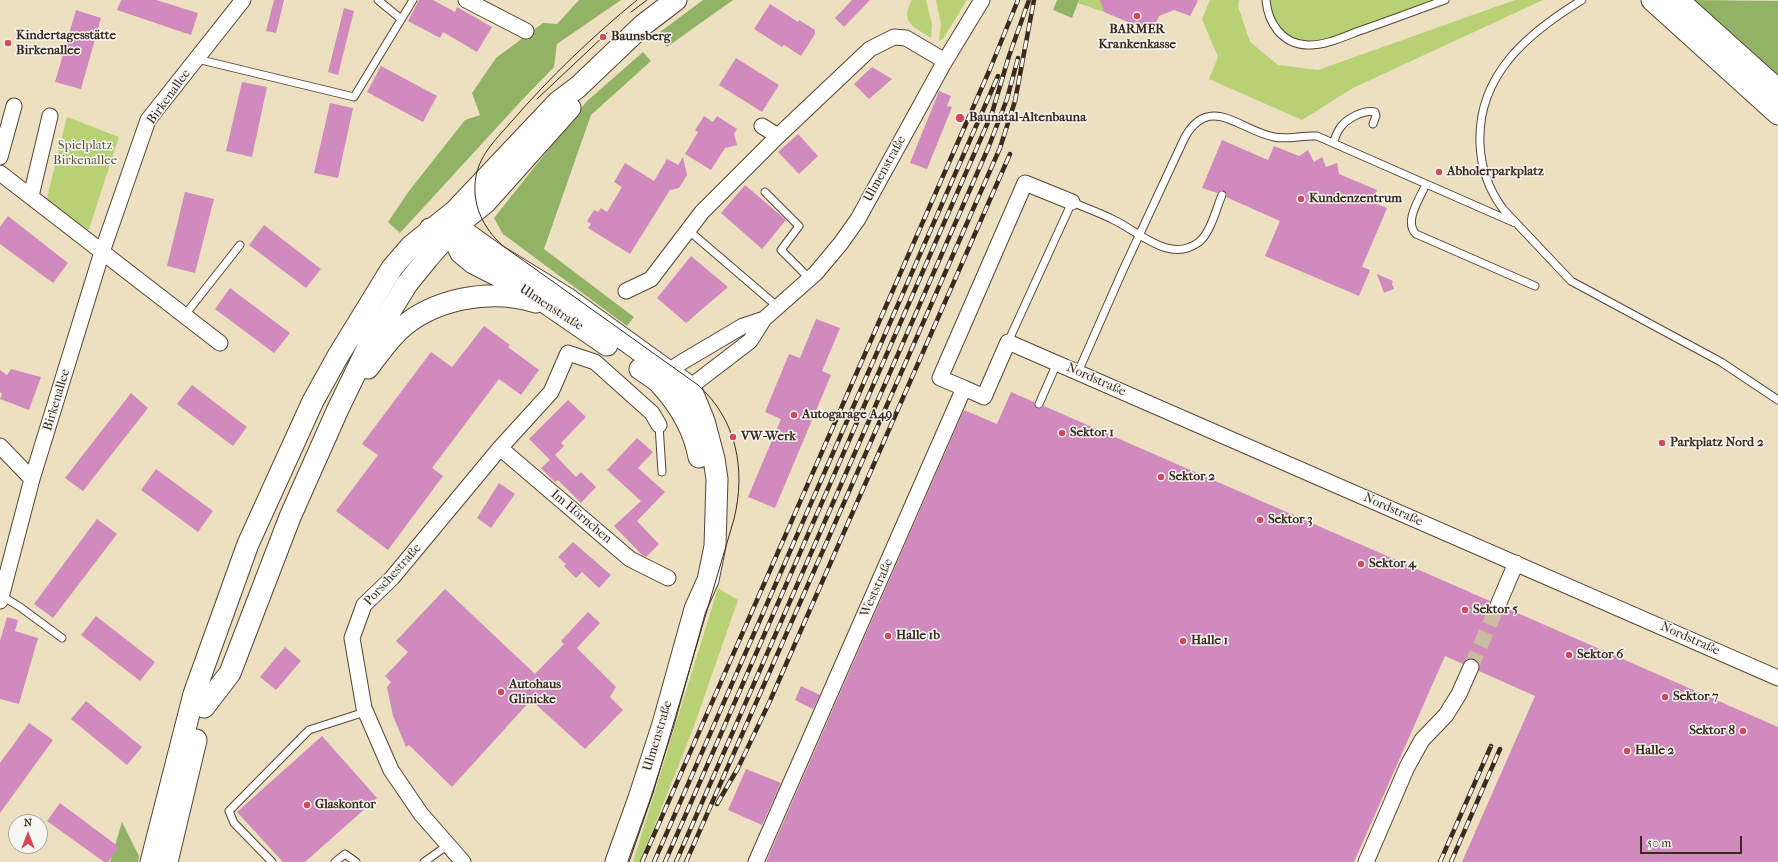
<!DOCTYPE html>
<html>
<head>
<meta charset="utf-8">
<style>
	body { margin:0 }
	#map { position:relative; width:1778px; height:862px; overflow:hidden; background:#ede0c0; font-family:"IM FELL French Canon",serif }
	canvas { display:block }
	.north { position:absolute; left:8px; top:814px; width:40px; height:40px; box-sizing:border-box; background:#f6f6f2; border:1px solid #aba49d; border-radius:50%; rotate:0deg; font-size:11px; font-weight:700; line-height:16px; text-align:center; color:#3b2a1e }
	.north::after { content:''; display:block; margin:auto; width:14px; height:18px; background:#d1495b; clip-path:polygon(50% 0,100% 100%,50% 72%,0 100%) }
	.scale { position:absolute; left:1640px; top:836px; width:102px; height:18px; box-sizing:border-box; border:2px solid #3b2a1e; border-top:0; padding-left:5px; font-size:12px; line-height:14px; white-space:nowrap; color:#3b2a1e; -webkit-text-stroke:3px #f6f6f2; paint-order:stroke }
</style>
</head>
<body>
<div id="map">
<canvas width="1778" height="862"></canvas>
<div class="north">N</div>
<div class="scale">50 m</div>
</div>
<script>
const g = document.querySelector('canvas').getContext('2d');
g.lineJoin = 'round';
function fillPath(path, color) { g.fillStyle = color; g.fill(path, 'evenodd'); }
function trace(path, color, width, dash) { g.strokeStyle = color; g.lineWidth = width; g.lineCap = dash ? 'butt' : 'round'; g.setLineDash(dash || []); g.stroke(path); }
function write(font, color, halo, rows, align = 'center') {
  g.font = font + ' "IM FELL French Canon",serif'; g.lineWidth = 3; g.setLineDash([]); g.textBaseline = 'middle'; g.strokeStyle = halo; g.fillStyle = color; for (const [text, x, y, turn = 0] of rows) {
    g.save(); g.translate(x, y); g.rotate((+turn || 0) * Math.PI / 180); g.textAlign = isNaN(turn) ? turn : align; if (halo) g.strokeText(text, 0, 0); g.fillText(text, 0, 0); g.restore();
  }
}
fillPath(new Path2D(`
	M912 0H926L932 24 931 38C914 27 899 22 912 0Z
	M936 0H967L943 39 939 41 941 24Z
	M1079 0H1102L1104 12 1078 3Z
	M1210 0H1239L1238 6 1250 42 1278 65 1318 70 1515 0H1543L1353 88 1302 120 1209 79 1218 57 1202 19Z
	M1269 0H1437L1319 42 1299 41 1283 32 1270 13Z
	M67 117 119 137 88 232 46 202Z
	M718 588 738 600 693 729 640 862H633Z`), '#b9d175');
fillPath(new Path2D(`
	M579 0H621L557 44 554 67 522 100 400 233 388 222 409 191 465 120 480 115 472 93 496 58 543 23 557 24Z
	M703 0H733L667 47 656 35Z
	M1057 0H1079L1072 18 1053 10Z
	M1691 0 1778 1V80Z
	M643 52 651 61 591 115 544 249 634 317 627 326 503 234 494 218 587 101Z
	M122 822 139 856 138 862H110Z`), '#92b366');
fillPath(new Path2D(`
	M121 0H156L198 13 191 35 117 10Z
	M274 0H284L276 33 266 31Z
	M419 0H433L455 12 457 7 492 27 477 52 443 32 440 38 408 21Z
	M852 0H870L844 27 835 18Z
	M1100 0H1197L1198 1 1190 16 1174 10 1159 16 1152 32 1104 12Z
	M770 4 798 22 799 20 815 30V34L801 56 784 45 782 47 754 29Z
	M344 8 354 11 338 75 328 72Z
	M76 10 101 18 81 89 55 82Z
	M736 58 779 85 762 112 719 85Z
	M381 66 437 96 423 122 367 92Z
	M872 67 892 79 869 99 854 84Z
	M242 82 267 87 252 157 226 151Z
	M939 91 951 96 947 106 952 107 927 169 910 163Z
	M330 103 353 108 338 178 314 173Z
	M704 116 713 122 717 116 737 129 734 134 737 145 725 148 711 170 685 154 698 132 695 130Z
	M798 134 818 156 799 174 778 152Z
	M1222 140 1268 160 1274 146 1299 156 1308 150 1314 162 1322 157 1326 167 1337 163 1339 174 1377 190 1372 202 1387 208 1362 267 1370 270 1359 296 1265 256 1280 221 1226 197 1227 194 1224 191 1221 190 1217 193 1202 188Z
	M683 157 687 175 679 188 670 190 630 254 588 228 591 224 587 221 594 210 598 212 601 208 607 212 622 187 614 182 625 163 654 181 667 159 678 165Z
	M745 185 786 220 762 249 721 213Z
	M185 192 214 199 195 273 167 266Z
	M8 216 68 263 53 283 0 244V227Z
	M264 225 321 269 306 288 249 245Z
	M691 256 728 287 686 323 657 298Z
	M1377 274 1393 281 1392 284 1394 289 1384 293Z
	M230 288 290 333 274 353 215 309Z
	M816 319 840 328 822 371 831 375 775 508 748 497 781 419 765 412 789 354 800 358Z
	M484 326 510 345 508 347 539 370 521 395 499 379 432 468 443 476 388 550 336 511 378 455 362 444 431 352 452 367Z
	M11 369 41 377 29 410 0 399 2 394 0 392V370L7 375Z
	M192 385 247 427 233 446 177 404Z
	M1011 392 1034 402 1037 408 1040 409 1044 406 1490 601 1489 606 1494 613 1499 614 1506 608 1778 727V862H1462L1535 696 1479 671 1478 662 1474 659 1466 660 1463 664 1445 656 1354 862H766L964 410 997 424Z
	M131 393 148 408 83 491 65 478Z
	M568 400 586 417 561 443 564 446 555 455 576 477 581 472 596 487 581 503 558 480 555 482 541 468 550 460 529 439Z
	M637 438 653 452 638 468 665 492 637 521 659 544 646 557 641 554 614 526 641 501 607 470Z
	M156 469 213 511 198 532 141 490Z
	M499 483 515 494 491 528 477 518Z
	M97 519 117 534 53 618 34 604Z
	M573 542 611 575 599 588 582 572 576 578 564 566 566 564 558 557Z
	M445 589 535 674 564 644 561 641 588 612 600 623 577 648 616 687 610 697 623 710 585 749 531 700 452 787 409 745 406 747 393 716 390 702 387 687 391 682 385 676 408 652 396 641Z
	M96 616 155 662 140 681 81 635Z
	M7 617 18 620 15 631 38 638 19 704 0 699V641Z
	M285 647 301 661 276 690 260 677Z
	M801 686 820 695 813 709 795 700Z
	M86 701 142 747 127 765 71 719Z
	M29 723 53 740 0 813V763Z
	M322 736 377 798 305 862H283L237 812Z
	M746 769 781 783 762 825 728 810Z
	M60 803 119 847 108 862H104L47 821Z`), '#d18abe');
trace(new Path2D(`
	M1471 667 1498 605`), '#c9bca0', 15, [15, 8]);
const service = new Path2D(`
	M378 0 401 19
	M1266 0C1268 23 1282 44 1307 45 1324 46 1343 37 1359 31 1388 21 1417 10 1445 0
	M1582 0C1528 33 1477 75 1480 144 1481 169 1489 190 1503 209L1571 281 1721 362 1778 400
	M197 59 354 97 413 0
	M1333 143C1335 138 1337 132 1340 128 1346 119 1364 109 1375 112L1376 116 1373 124
	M1426 184C1421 197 1403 221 1416 234L1535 286
	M765 192 799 226 781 250 810 279
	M688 230 778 307
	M184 316 240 245
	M1008 342 1072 202C1086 208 1100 213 1114 220 1139 232 1170 264 1199 242 1211 232 1216 209 1222 195
	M1078 372 1123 270 1185 137C1210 93 1241 131 1274 137 1288 140 1302 135 1317 136L1515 223
	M1039 404 1057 363
	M659 425 662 472
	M2 596 20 607 62 638
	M272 862 234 823 229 811 309 730 365 712
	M335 862 345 854 356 862
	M424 862 448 845`);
const minor = new Path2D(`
	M466 0 526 31
	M762 126 778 136
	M0 157 14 106
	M0 173 220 343
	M31 196 50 116
	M626 291 651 279 702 212 778 136 870 49 894 37 906 38 945 61
	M664 379 667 372 682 362 743 326 764 319
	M679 386 690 387 750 341 764 319 816 273 841 243 858 219 945 61 982 0
	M964 388 940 378 1025 183 1072 202
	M0 446 32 479
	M500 448 630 559 668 578
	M0 601 32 479 102 252 148 120 243 0
	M1498 605 1516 563
	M463 862 421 814 391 770 364 708 352 638 364 605 392 578 500 448 551 392 568 353 595 362 652 413 659 425
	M756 862 964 388 984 397 1008 342 1778 678
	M1366 862 1407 767 1422 740 1446 715 1459 694 1471 667`);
const secondary = new Path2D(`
	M1652 0 1778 114
	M1678 0 1778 90
	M455 219V241L461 253 473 263 530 292 607 345
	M430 229 456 226 495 254 568 299 690 387 704 421 714 459 717 479 715 546 708 580 695 609 663 724 639 798 616 862
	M368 368C377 356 386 343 397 332 432 298 491 288 536 302
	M640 369C647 374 657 379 662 386 680 406 694 430 699 457
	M204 707 230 673 290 517 338 409 368 347 407 284 428 258 456 226 485 203 570 108
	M151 862 194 694 248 544 313 401 338 356 392 268 411 246 455 211 558 102 578 87 643 25 676 0
	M167 862 196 740`);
trace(service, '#564536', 9);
trace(minor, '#564536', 17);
trace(secondary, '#564536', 23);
trace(service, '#fff', 7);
trace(minor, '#fff', 15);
trace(secondary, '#fff', 21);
trace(new Path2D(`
	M631 12 647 0
	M537 99 607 33
	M629 862 653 793 734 519C746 470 737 420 698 385L503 246C483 228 471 204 476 176 480 154 498 137 512 121 551 76 592 37 637 0`), '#3b2a1e', 1);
const rail = new Path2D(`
	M717 804 738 768 769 703 1010 154
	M642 862 990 69 1018 0
	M654 862 998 76
	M665 862 992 113 1009 56 1029 0
	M676 862 989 146 1007 99 1018 58
	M686 862 1000 148 1015 101 1034 0
	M1440 862 1491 746
	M1451 862 1500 749`);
trace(rail, '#3b2a1e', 4.5);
trace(rail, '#f6f6f2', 3, [9]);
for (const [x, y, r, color] of [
	[1137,16,4,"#d1495b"],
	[603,37,4,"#d1495b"],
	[8,43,4,"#d1495b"],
	[960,118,5,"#d1495b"],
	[1439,172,4,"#d1495b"],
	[1301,199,4,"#d1495b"],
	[794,415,4,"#d1495b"],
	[1062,433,4,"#d1495b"],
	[733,437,4,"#d1495b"],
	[1662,443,4,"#d1495b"],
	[1161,477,4,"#d1495b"],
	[1260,520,4,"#d1495b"],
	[1361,564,4,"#d1495b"],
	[1465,610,4,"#d1495b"],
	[888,636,4,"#d1495b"],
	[1183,641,4,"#d1495b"],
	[1569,655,4,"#d1495b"],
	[501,692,4,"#d1495b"],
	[1665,697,4,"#d1495b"],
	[1743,731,4,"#d1495b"],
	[1627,751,4,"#d1495b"],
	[307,805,4,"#d1495b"]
]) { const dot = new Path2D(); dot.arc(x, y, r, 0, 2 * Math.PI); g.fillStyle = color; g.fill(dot); trace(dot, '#f6f6f2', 1.5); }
write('bold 13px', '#3b2a1e', '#f6f6f2', [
	["BARMER",1137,30,"center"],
	["Krankenkasse",1137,45,"center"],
	["Kindertagesstätte",16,36],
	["Birkenallee",16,51],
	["Baunsberg",611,37],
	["Baunatal-Altenbauna",969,118],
	["Abholerparkplatz",1447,172],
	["Kundenzentrum",1309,199],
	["Autogarage A49",802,415],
	["Sektor 1",1070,433],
	["VW-Werk",741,437],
	["Parkplatz Nord 2",1670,443],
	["Sektor 2",1169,477],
	["Sektor 3",1268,520],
	["Sektor 4",1369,564],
	["Sektor 5",1473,610],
	["Halle 1b",896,636],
	["Halle 1",1191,641],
	["Sektor 6",1577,655],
	["Autohaus",509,685],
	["Glinicke",509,700],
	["Sektor 7",1673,697],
	["Sektor 8",1735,731,"right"],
	["Halle 2",1635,751],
	["Glaskontor",315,805]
], 'left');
write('13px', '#3b2a1e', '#f6f6f2', [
	["Birkenallee",169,97,-54],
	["Ulmenstraße",885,169,-61],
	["Ulmenstraße",551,308,33],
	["Nordstraße",1096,380,24],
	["Birkenallee",57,400,-73],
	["Nordstraße",1393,510,24],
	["Im Hörnchen",581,517,40],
	["Porschestraße",393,575,-48],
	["Weststraße",877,588,-66],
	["Nordstraße",1690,639,24],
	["Ulmenstraße",658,736,-73]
]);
write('13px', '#5a5434', '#f6f6f2', [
	["Spielplatz",85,146],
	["Birkenallee",85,161]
]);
</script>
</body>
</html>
